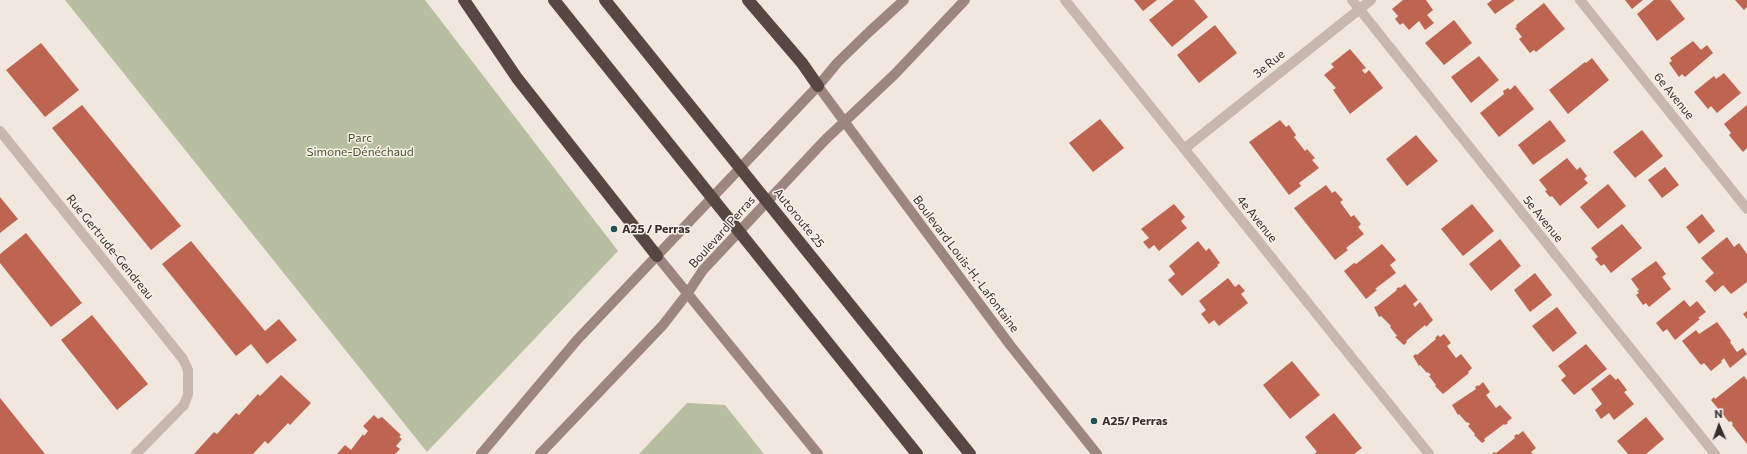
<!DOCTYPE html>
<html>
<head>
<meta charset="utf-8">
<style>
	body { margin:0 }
	#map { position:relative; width:1747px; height:454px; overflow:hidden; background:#f1e7df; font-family:Commissioner,sans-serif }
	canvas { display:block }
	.north { position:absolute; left:1699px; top:406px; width:40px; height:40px; -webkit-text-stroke:3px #f9f2eb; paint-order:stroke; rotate:358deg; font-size:11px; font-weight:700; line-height:16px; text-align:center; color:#372d2a }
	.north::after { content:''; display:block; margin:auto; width:14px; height:18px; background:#372d2a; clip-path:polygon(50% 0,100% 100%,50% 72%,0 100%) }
</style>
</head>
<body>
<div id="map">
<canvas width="1747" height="454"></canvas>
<div class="north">N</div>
</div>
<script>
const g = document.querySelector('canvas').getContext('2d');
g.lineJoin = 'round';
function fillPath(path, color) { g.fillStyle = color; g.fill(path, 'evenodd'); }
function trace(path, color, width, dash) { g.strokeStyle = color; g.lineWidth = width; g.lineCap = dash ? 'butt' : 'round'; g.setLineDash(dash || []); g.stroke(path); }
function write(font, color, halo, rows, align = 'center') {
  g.font = font + ' Commissioner,sans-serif'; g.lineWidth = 3; g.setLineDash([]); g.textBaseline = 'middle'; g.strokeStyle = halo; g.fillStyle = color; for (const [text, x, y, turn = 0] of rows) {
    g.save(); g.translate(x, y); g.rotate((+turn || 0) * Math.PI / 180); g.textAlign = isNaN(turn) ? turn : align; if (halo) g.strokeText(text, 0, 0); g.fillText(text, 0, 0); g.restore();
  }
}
fillPath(new Path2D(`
	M65 0H425L618 251 427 452Z
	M687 403 725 405 764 454H639Z`), '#b7bfa0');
fillPath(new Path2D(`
	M1134 0H1157L1143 11Z
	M1174 0H1194L1208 17 1172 47 1149 20Z
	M1403 0H1426L1433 10 1427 15 1434 23 1425 30 1419 21 1409 30 1403 23 1400 25 1395 19 1398 16 1392 9Z
	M1492 0H1515L1495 14 1487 4Z
	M1625 0H1643L1632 9Z
	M1654 0H1670L1685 19 1657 41 1637 14Z
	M1735 0H1747V7L1744 10Z
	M1544 3 1565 29 1536 52 1534 50 1530 53 1519 39 1522 37 1515 28 1517 27 1516 25Z
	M1454 20 1472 43 1444 65 1425 43Z
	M1215 25 1237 53 1199 83 1177 55Z
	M1693 41 1701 50 1707 45 1713 53 1685 77 1682 74 1679 77 1669 63 1672 61 1670 58Z
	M41 43 79 90 45 117 6 70Z
	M1350 49 1366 68 1362 70 1365 74 1369 70 1383 88 1350 114 1333 90 1336 88 1324 75 1334 67 1331 64Z
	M1479 56 1499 80 1471 103 1451 77Z
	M1592 58 1609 80 1568 114 1549 90 1585 62 1586 63Z
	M1724 73 1741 93 1717 113 1711 106 1708 109 1694 92 1714 76 1716 79Z
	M1515 85 1534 109 1499 137 1480 113 1504 94 1503 91 1508 88 1510 90Z
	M82 105 181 226 151 250 52 128Z
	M1747 105V148L1743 152 1733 140 1729 135 1731 133 1724 124Z
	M1100 119 1124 148 1093 172 1069 143Z
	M1280 120 1286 127 1289 125 1296 135 1294 137 1305 151 1307 149 1315 158 1312 160 1319 168 1299 183 1301 186 1289 195 1249 142Z
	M1550 120 1566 141 1533 165 1518 145Z
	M1642 130 1663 156 1635 178 1613 152Z
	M1416 135 1438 161 1407 186 1386 159Z
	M1567 158 1577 170 1580 167 1587 176 1584 179 1588 183 1560 206 1552 196 1550 197 1545 191 1547 190 1539 180Z
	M1665 167 1679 185 1662 198 1648 180Z
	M1608 184 1626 206 1598 229 1580 207Z
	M1326 185 1332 193 1335 191 1343 200 1340 202 1351 217 1354 215 1361 224 1358 227 1364 234 1346 248 1348 250 1335 260 1294 208Z
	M0 197 18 219 0 233Z
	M1174 204 1185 217 1181 221 1187 228 1159 251 1154 245 1149 249 1143 242 1149 238 1141 229Z
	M1472 204 1494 231 1463 256 1441 229Z
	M1702 214 1715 231 1699 244 1686 227Z
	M1622 224 1642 248 1611 273 1604 264 1601 266 1595 259 1598 257 1591 248Z
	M26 233 82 303 51 327 0 263V254Z
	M1727 237 1734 247 1739 243 1747 254V282L1731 294 1723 285 1715 292 1705 281 1714 273 1701 258Z
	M1500 239 1521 266 1491 291 1469 264Z
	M191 241 265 331 279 319 297 340 267 364 251 344 236 356 162 264Z
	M1198 241 1206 251 1209 248 1220 263 1217 265 1218 266 1182 296 1168 280 1175 274 1169 266Z
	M1382 244 1396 260 1390 265 1396 273 1375 289 1377 290 1366 299 1344 271 1354 263 1356 264Z
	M1656 261 1666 274 1662 277 1671 289 1649 307 1646 303 1643 305 1636 295 1639 293 1637 291 1639 290 1631 279Z
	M1535 273 1552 295 1530 312 1514 290Z
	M1228 278 1235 287 1239 284 1245 291 1241 294 1248 303 1219 326 1214 320 1209 324 1201 314 1206 310 1199 301Z
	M1405 284 1418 300 1413 304 1415 307 1420 302 1433 320 1426 327 1425 325 1406 341 1407 342 1404 345 1395 337 1397 336 1390 327 1391 326 1381 316 1379 317 1374 307 1377 306 1397 290 1396 289 1399 287 1400 288Z
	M1684 300 1690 307 1697 301 1706 312 1698 318 1700 319 1675 340 1667 329 1663 332 1656 323Z
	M1557 307 1577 333 1553 352 1532 326Z
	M1747 311V319L1743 314Z
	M92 315 148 384 117 410 61 340Z
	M1717 322 1731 341 1730 342 1737 352 1743 348 1747 354 1730 368 1724 358 1721 361 1722 362 1711 371 1704 363 1701 365 1682 341 1696 330 1699 334Z
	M1444 334 1451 343 1447 346 1456 358 1461 354 1472 368 1468 372 1469 373 1443 394 1435 386 1436 385 1429 376 1431 375 1428 372 1427 373 1420 365 1419 366 1413 356 1416 354 1417 355 1436 339 1435 338 1438 335 1440 337Z
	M1586 344 1607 369 1574 395 1561 380 1566 376 1558 366Z
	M1292 361 1320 395 1290 419 1263 385Z
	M1610 374 1616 380 1618 378 1627 390 1624 392 1634 404 1614 420 1609 413 1601 419 1595 410 1602 404 1591 389Z
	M281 375 311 403 290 425 288 423 268 444 265 441 253 454H194L214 432 217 434 236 413 239 415 258 394 260 396Z
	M1744 376 1747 380V444L1732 425 1733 424 1731 421 1729 422 1711 400 1714 397 1715 399Z
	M1483 382 1490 392 1486 395 1496 408 1500 405 1512 418 1507 422 1508 423 1505 425 1504 424 1484 439 1485 441 1482 443 1474 435 1475 434 1468 426 1470 424 1469 423 1466 422 1459 414 1458 415 1452 405 1476 389 1475 387 1478 385 1479 386Z
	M0 398 45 454H0Z
	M1334 413 1362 448 1354 454H1314L1317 452 1305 437Z
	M374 415 378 419 382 417 401 435 399 437 402 439 396 446 400 449 395 454H337L345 445 351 450 363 434 364 436 368 431 363 426Z
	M1646 417 1664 439 1646 454H1628L1617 441Z
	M1523 431 1536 448 1531 452 1533 454H1492L1494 452 1496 453 1515 438 1514 436 1517 434 1518 435Z`), '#bd6551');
trace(new Path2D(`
	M1065 0 1429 454
	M1352 0 1715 454
	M1580 0 1747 209
	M0 131 183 359 188 370V394L184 405 136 454
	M1184 149 1371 0`), '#c8b7ac', 10);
trace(new Path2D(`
	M818 86 1010 345 1097 454
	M657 256 818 454
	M481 454 577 340 818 86 838 62 869 32 904 0
	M540 454 663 325 687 294 703 270 749 221 825 140 895 74 965 0`), '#9c867d', 10);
trace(new Path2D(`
	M464 0 517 78 657 256
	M554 0 917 454
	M605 0 970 454
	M748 0 802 63 818 86`), '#574742', 12);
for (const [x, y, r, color] of [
	[614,229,4,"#235555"],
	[1094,421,4,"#235555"]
]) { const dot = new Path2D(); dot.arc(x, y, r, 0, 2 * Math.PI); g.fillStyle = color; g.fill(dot); trace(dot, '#f9f2eb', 1.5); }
write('12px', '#372d2a', '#f9f2eb', [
	["3e Rue",1269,64,-39],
	["6e Avenue",1674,96,51],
	["Autoroute 25",799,218,51],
	["4e Avenue",1257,219,51],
	["5e Avenue",1543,219,51],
	["Boulevard Perras",722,232,-48],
	["Rue Gertrude-Gendreau",110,247,51],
	["Boulevard Louis-H.-Lafontaine",966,264,53]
]);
write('12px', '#485330', '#f9f2eb', [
	["Parc",360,138],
	["Simone-Dénéchaud",360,152]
]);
write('bold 12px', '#372d2a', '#f9f2eb', [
	["A25 / Perras",622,229],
	["A25/ Perras",1102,421]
], 'left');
</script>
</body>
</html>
